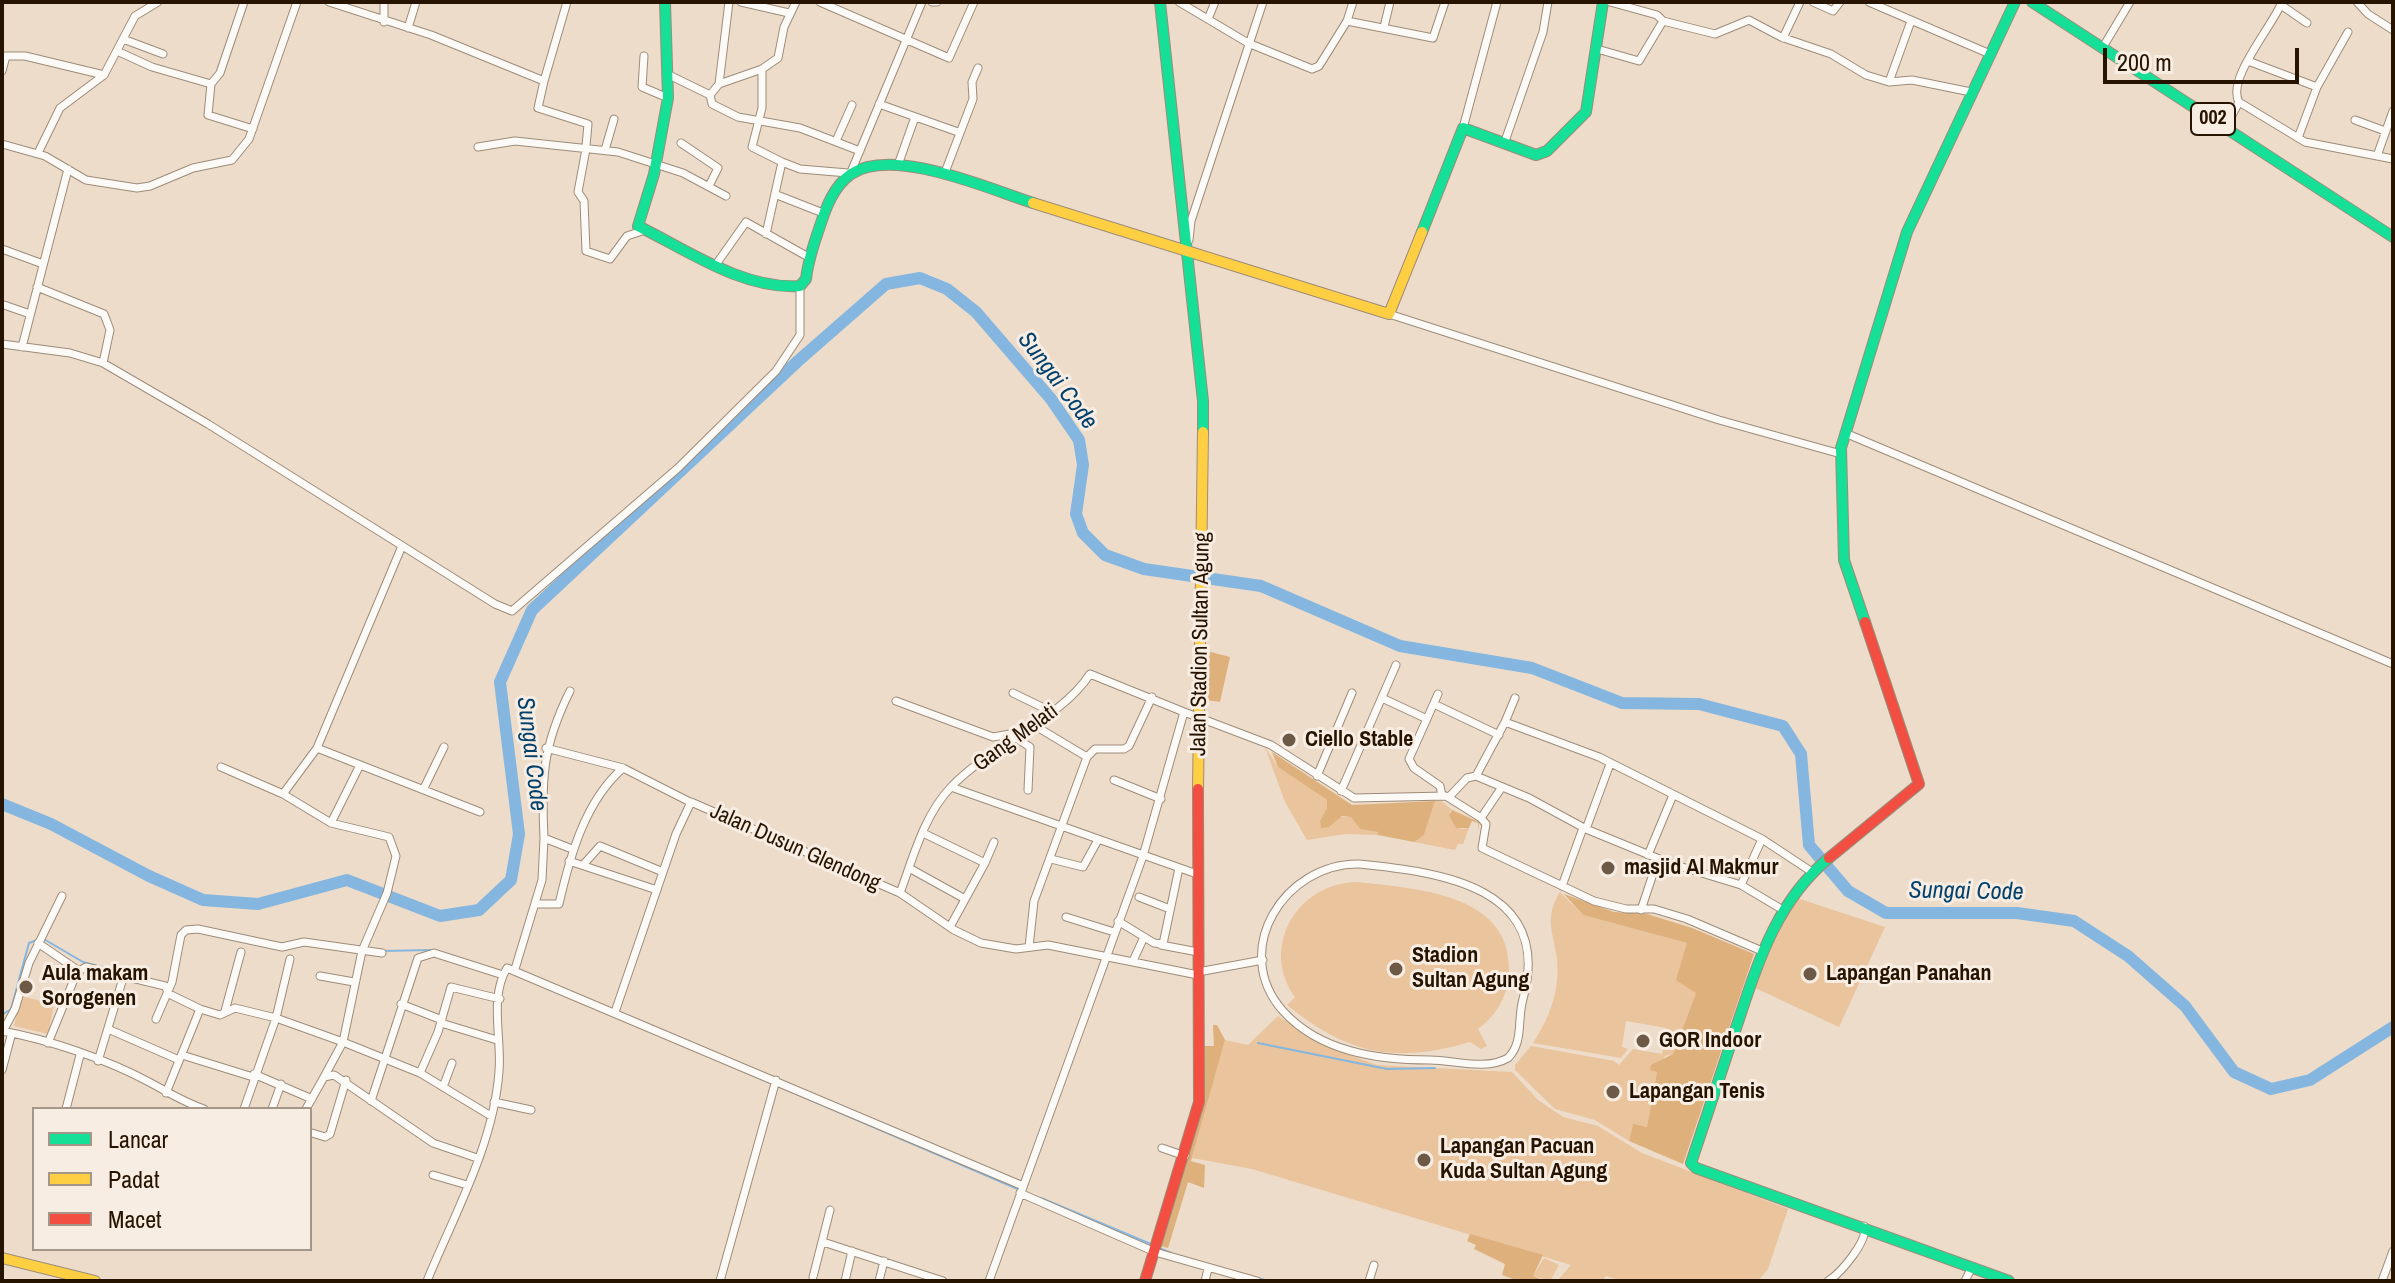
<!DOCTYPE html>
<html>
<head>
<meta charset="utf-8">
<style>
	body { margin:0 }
	#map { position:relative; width:2395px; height:1283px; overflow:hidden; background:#eddcca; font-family:"Archivo Narrow",sans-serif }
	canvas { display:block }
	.frame { position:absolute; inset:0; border:4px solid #271400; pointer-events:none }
	.legend { position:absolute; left:32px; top:1107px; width:280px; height:144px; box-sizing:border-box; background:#f8ede3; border:2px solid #a49688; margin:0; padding:10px 14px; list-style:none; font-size:24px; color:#271400 }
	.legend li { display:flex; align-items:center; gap:16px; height:40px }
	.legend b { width:40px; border:2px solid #a49688 }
	.scale { position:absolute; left:2103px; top:48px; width:196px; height:36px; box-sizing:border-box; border:4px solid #271400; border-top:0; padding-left:10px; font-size:24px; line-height:28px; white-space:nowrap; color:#271400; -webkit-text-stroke:6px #f8ede3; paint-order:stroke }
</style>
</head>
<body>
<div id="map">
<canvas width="2395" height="1283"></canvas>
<div class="frame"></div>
<ul class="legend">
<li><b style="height:10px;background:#16e098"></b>Lancar</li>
<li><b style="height:10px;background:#ffcf43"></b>Padat</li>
<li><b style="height:10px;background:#f24e42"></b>Macet</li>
</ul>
<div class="scale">200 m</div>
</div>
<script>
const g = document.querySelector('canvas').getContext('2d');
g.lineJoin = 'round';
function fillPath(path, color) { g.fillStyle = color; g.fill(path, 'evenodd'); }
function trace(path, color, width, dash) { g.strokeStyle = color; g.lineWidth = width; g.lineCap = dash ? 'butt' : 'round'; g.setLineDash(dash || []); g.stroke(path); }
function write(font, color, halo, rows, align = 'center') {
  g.font = font + ' "Archivo Narrow",sans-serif'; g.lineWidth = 6; g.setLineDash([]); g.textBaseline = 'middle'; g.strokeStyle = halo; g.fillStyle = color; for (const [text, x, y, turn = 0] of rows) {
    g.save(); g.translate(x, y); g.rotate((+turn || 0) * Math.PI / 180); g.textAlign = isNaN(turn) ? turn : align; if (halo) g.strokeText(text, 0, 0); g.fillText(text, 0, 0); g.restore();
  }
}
fillPath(new Path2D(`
	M1265 747 1278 767 1327 800V808L1320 821 1329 827 1338 817H1351L1360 829 1378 832V835L1345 834 1307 840 1285 802Z
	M1435 801H1441L1452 810 1449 812 1461 829 1469 828 1463 844H1458L1455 850 1414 842 1424 835Z
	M1358 882C1414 889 1510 892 1509 970 1509 994 1497 1015 1478 1029L1487 1046 1481 1049 1470 1042C1395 1064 1349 1055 1287 1005L1295 997C1259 947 1298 882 1358 882Z
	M1560 892 1583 915 1687 943 1696 993 1673 1054 1665 1056 1657 1072 1647 1127 1633 1125 1629 1141 1595 1120 1555 1109 1515 1070V1065L1531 1046 1614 1061 1619 1065 1633 1049 1662 1054 1666 1028 1626 1021 1622 1047 1628 1049 1621 1058 1533 1043C1550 1017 1560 990 1557 959 1553 931 1544 918 1560 892Z
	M1797 898 1885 927 1839 1027 1753 987 1778 928Z
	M57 991 48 1034 14 1026 21 996 41 1001Z
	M1278 1016 1326 1046 1377 1065 1512 1072 1538 1100 1563 1117 1598 1126 1642 1153 1788 1209 1768 1269 1758 1281H1623L1606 1276 1602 1281H1557L1571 1265 1252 1169 1192 1158 1225 1040 1248 1045Z
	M1544 1258 1559 1265 1550 1281 1533 1276Z`), '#e9c49d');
fillPath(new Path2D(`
	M1203 650 1230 657 1220 702 1206 700 1203 694Z
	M1272 752 1352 805 1435 801 1424 835 1414 842 1378 835V832L1360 829 1351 817 1342 816 1329 827 1321 828 1320 821 1327 808V800L1278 767Z
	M1452 810 1479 822 1478 831V823L1472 821 1469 828H1456L1449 815Z
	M1564 894 1614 912 1647 914 1692 928 1754 954 1683 1164 1629 1141 1633 1124 1647 1127 1657 1072 1650 1070 1651 1065 1673 1054 1696 993 1676 980 1687 943 1583 915Z
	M1213 1025H1217L1225 1040 1191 1161 1205 1165 1204 1188 1188 1182 1168 1248 1161 1246 1202 1111 1204 1046H1214Z
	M1470 1234 1543 1255 1533 1276 1545 1281H1519L1502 1275 1505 1264 1474 1249 1476 1245 1467 1241Z`), '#deb07b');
trace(new Path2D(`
	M42 938 83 962 105 968
	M382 951 431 950
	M2 1015 11 1009 29 943 37 940
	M1258 1043 1387 1069 1435 1068
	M743 1071 1020 1190
	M1041 1198 1153 1245
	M1159 1248 1171 1253
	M1258 1278 1268 1281`), '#84b6e0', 2);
trace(new Path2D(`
	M2 804 51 824 149 876 203 900 258 904 347 880 440 916 479 910 511 880 519 834 500 682 532 610 798 361 886 284 920 278 947 289 976 312 1051 399 1079 440 1083 465 1076 514 1083 533 1105 555 1144 569 1261 586 1400 646 1532 668 1622 703 1699 704 1783 726 1801 754 1809 845 1848 891 1886 913H2017L2074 921 2128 956 2185 1006 2234 1072 2271 1089 2310 1080 2393 1027`), '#84b6e0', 12);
const street = new Path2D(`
	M329 2 431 35 544 81 538 108 588 124 586 146
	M729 2 719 84 710 95 712 104 738 117 800 128 860 151
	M741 2 789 13
	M820 2 949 58 974 2
	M932 2H937
	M1179 2 1248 43 1312 69 1319 66 1347 21 1353 2
	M1610 2 1657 15 1663 21
	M1813 2 1833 11 1840 2
	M1869 2 1990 54
	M2357 2 2368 14 2393 30
	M2281 5 2307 23
	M1208 19 1215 2
	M1347 21 1433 38 1445 2
	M384 22V2
	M1384 27 1390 2
	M408 28 416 2
	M1783 38 1800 2
	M123 39 163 54
	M2103 47 2130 2
	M1597 49 1639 61 1663 21 1715 34 1749 20 1781 37 1831 54 1866 75 1889 82 1912 80 1971 92
	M117 51 152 67 211 84 220 73 244 2
	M2 56H25L104 75
	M644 56 642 87 668 98
	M2248 61 2317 87 2298 138
	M2 71 6 56
	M669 75 710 95
	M544 81 567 2
	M1889 82 1911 21
	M211 84 208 115 253 129
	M719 84 762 69
	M2317 87 2348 32
	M2239 102C2226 79 2272 27 2282 2
	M879 104 958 132
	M2355 120 2385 131
	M2226 127 2239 102 2305 142 2393 159
	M1463 128 1497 2
	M836 141 852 105
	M681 143 718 168 709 186
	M2 144 45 156 86 180 137 188 150 186 193 168 232 160 249 139 297 2
	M1504 144 1543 32 1548 2
	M478 147 515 141 618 152 683 173 726 196
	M586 149 578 192 584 201 586 251 610 259 627 236 642 231
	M605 150 614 119
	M38 153 60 108 104 75 135 16 158 2
	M2377 156 2393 111
	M782 162 800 169 848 173
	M898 165 915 117
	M851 172 922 2
	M944 175 973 99 972 82 978 68
	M777 195 823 213
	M766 234 782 162 752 147 762 108V69L778 58 784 27 796 2
	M1189 240 1191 221 1263 2
	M2 249 43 264
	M717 263 746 222 810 258
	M37 287 104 314 110 330 103 363
	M4 305 30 314
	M1389 314 1719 420 1841 454
	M2 344 70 353 103 363 208 424 495 604 512 611 678 468 776 371 800 335V286
	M22 347 68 169
	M1845 433 2393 664
	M570 691C543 745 541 778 544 838L572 849
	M1013 693 1050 711
	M1438 694 1409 759 1414 768 1440 786 1442 796
	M1382 698 1427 719
	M1515 698 1505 722 1599 757 1762 839 1812 872
	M896 701 993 737 1010 734 1030 747 1028 790
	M1434 704 1499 735
	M1505 722 1476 776 1529 798 1586 829 1669 863 1741 885 1783 910
	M1032 724 1087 757
	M317 748 480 812
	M546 748 623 768 690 802
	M221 767 283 794 331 823 389 837 396 856 387 893 362 951 343 1042 324 1077
	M1317 776 1352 693
	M1114 780 1161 799
	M951 787 1197 874
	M424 788 444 747
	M1341 791 1396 665
	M283 794 317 748 402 546
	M1449 797 1467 778 1476 776
	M1481 818 1486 824 1482 848 1594 901 1626 909H1654L1687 919 1762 951
	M1481 818 1502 787
	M331 823 360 765
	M1586 829 1610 764
	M923 833 985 863 994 842
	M1648 855 1673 795
	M1051 859 1083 867 1098 840
	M569 861 657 890
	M1359 864C1441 872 1554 887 1523 999 1517 1019 1524 1042 1508 1058 1485 1071 1455 1060 1430 1060 1378 1060 1320 1052 1283 1011 1229 950 1285 863 1359 864Z
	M583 865 600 846 663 872
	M909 868 965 899
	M1741 885 1762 839
	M1562 886 1583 828
	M900 893C913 858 924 815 951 787 990 746 1061 719 1090 674L1184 712
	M1139 897 1170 909
	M535 904H559C570 856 585 801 623 768
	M1641 910 1658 859
	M1066 917 1114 932
	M1118 921 1154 943 1163 944 1179 868
	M951 925 985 863
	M38 943 79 971
	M1161 945 1198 952
	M1029 947 1034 901 1087 757 1095 749H1124L1129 746 1152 697
	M1133 961 1144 937
	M515 969 542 880 544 838
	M1198 972 1263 960
	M320 976 354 982
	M401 1004 442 1020
	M225 1011 241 952
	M615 1012 676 834 691 802 900 893 954 930 981 943 1016 949 1048 945 1198 975
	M156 1019 172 982 181 935 186 930 198 929 282 947 304 942 382 953
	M441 1023 497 1040
	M108 1029 179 1060
	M2 1031C50 1040 106 1059 149 1082 168 1092 183 1102 204 1109
	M3 1031 15 1009 29 963 62 896
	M48 1043 77 972 86 967 165 986 169 994 200 1009
	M182 1055 253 1077
	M98 1061 124 975
	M2 1070 11 1036
	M420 1073 438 1032 451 987 500 999
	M254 1074 312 1099
	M443 1087 452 1063
	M166 1093 200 1009 220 1015 235 1008 276 1018 343 1042 420 1073 491 1116
	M371 1101 418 958 434 953 503 975
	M494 1102 531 1110
	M66 1109 80 1055
	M244 1109 276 1018 290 959
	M272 1109 281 1084
	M306 1109 324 1077 334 1075 433 1143 477 1158
	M312 1133 325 1137 330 1134 346 1080
	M1162 1148 1185 1156
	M433 1175 467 1185
	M1020 1193 1155 1252 1257 1281
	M823 1242 943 1281
	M813 1277 830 1210
	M427 1281C454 1215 494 1144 499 1071 502 1039 489 997 507 968L1023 1186
	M720 1281 776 1080
	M845 1281 852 1251
	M879 1281 884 1261
	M989 1281 1143 856 1184 712 1271 745 1354 798 1446 796 1481 818
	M1205 1281 1208 1269
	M1369 1281 1374 1265
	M1828 1281C1841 1273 1869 1240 1864 1226
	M1965 1281 1972 1267
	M2382 1281 2393 1251`);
const fast = new Path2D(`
	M665 2 668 98 654 174 638 226C687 250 743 290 800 286L806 279C808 261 814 243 820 226 826 207 834 186 851 174 893 146 989 189 1033 203
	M1160 2 1203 401V432
	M2032 2 2393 237
	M1422 232 1463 128 1536 155 1547 151 1586 112 1603 2
	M1865 622 1844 560 1841 448 1907 232 2015 2
	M1829 858C1774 903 1756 969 1734 1034 1720 1077 1705 1120 1691 1163L1696 1168 2009 1281`);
const slow = new Path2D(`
	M1033 203 1389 314 1422 232
	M1198 789 1203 432
	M2 1258 95 1281`);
const jam = new Path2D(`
	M1829 858 1919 784 1865 622
	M1145 1281 1199 1102 1198 789`);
trace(street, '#9d8c79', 9);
trace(fast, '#9d8c79', 12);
trace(slow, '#9d8c79', 12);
trace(jam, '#9d8c79', 12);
trace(street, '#fcfaf7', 7);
trace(fast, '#16e098', 10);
trace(slow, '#ffcf43', 10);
trace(jam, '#f24e42', 10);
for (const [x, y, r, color] of [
	[1289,740,8,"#6c5a47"],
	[1608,868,8,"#6c5a47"],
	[1396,969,8,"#6c5a47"],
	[1810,974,8,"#6c5a47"],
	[26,987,8,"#6c5a47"],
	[1643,1041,8,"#6c5a47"],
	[1613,1092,8,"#6c5a47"],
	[1424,1160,8,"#6c5a47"]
]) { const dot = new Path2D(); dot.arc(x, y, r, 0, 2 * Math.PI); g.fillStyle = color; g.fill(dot); trace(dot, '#f8ede3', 3); }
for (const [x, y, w] of [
	[2213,119,44]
]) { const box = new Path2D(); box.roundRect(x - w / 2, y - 16, w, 32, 6); g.fillStyle = '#f8ede3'; g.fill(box); trace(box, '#271400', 2); }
write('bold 20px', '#271400', null, [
	["002",2213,119]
]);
write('22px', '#271400', '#f8ede3', [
	["Jalan Stadion Sultan Agung",1201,644,-89],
	["Gang Melati",1016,738,-36],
	["Jalan Dusun Glendong",795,848,24]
]);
write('bold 22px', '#271400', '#f8ede3', [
	["Ciello Stable",1305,740],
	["masjid Al Makmur",1624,868],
	["Stadion",1412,956],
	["Sultan Agung",1412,981],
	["Aula makam",42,974],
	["Sorogenen",42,999],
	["Lapangan Panahan",1826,974],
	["GOR Indoor",1659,1041],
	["Lapangan Tenis",1629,1092],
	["Lapangan Pacuan",1440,1147],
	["Kuda Sultan Agung",1440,1172]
], 'left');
write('italic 24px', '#03416d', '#f8ede3', [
	["Sungai Code",1057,381,53],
	["Sungai Code",531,754,83],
	["Sungai Code",1966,892,1]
]);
</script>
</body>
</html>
